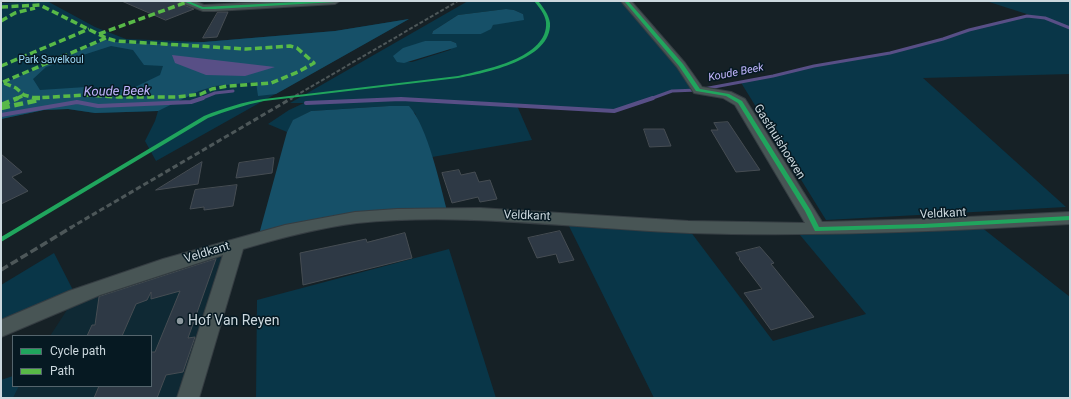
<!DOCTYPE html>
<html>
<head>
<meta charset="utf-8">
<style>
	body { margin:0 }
	#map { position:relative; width:1071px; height:399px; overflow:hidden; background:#162126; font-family:Roboto,sans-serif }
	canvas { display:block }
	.frame { position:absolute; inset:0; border:2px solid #ccd8de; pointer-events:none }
	.legend { position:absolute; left:12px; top:335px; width:140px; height:52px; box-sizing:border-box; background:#061922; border:1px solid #55656d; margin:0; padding:5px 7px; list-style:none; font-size:12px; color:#ccd8de }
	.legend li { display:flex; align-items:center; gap:8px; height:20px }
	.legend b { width:20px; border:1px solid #55656d }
</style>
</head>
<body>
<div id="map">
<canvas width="1071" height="399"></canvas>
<div class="frame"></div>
<ul class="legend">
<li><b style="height:5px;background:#20a55d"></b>Cycle path</li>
<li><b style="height:5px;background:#58b947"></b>Path</li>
</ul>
</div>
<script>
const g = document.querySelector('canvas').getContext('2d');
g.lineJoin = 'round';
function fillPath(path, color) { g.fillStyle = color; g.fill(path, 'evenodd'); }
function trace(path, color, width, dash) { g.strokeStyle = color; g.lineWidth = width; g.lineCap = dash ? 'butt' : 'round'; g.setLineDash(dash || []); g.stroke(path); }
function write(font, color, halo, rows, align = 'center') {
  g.font = font + ' Roboto,sans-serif'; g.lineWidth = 3; g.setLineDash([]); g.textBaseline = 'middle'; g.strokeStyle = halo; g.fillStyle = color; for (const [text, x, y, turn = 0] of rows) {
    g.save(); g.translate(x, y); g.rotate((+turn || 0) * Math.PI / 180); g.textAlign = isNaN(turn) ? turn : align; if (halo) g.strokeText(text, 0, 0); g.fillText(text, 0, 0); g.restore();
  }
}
fillPath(new Path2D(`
	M235 245 188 398H13L19 386H151V336H50L76 296Z`), '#0f2934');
fillPath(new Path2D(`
	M47 1 95 27 126 39 203 42 335 31 409 19 156 161 145 141 155 121 158 111 95 113 68 109 44 110 1 119V3Z
	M468 1H626L698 90 672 91 614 111 516 106 518 108 532 140 432 157 415 113 389 106 311 111 294 120 287 132 268 124 289 110 304 103H290ZM506 9 514 10 523 14 493 25 481 34H432L433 31 458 15ZM425 41H451L456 43 450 50 412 62H397Z
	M986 1H1070V74L923 78 1066 207 826 220 740 81 773 76 814 66 890 53 943 39 969 30 1027 16H1033Z
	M565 218 687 227 773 341 866 314 795 229 976 223 1070 297V398H654Z
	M449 249 496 398H256L257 300Z
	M54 253 76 296 1 329V285Z
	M13 376V386H19L13 398H1V380Z`), '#093648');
fillPath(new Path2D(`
	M506 9 514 10 523 14 524 20 493 25 491 29 481 34H432L433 31 458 15Z
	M409 19 276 94 258 96 256 82 215 86 199 91 158 111 95 113 68 109 44 110 1 119V84L105 40 123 43 155 44 204 42 335 31ZM111 46 133 50 144 65 163 66 160 75 131 89 117 90 86 87 40 90 33 79 46 67Z
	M425 41H451L456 43 457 47 404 63 397 62 393 56 403 48Z
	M389 106H409C428 127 440 185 448 214H413L258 238 287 132 293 120 311 111Z`), '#165068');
fillPath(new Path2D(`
	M172 55 275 67 245 76 206 75 175 63Z`), '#584f86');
trace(new Path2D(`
	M200 99 215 93 233 91
	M650 99 672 91 698 90 773 76 814 66 890 53 943 39 969 30 1027 16 1045 18 1070 28`), '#584f86', 3);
trace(new Path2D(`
	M306 103 401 99 614 111 653 98
	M1 115 77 102 98 106 191 102 203 98`), '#584f86', 4);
const building = new Path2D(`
	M122 1H178L181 4 194 9 166 20Z
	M218 12H228L217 37 203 38Z
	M728 122 760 170 736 172 711 130H718L714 123Z
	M644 129H664L671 146 650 147Z
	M1 154 22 172 12 177 28 191 1 204Z
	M274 158 272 173 236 178 239 163Z
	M202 162 198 184 156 190Z
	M459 170 461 175 475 172 479 182 490 180 497 199 480 202 478 197 452 203 442 173Z
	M237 185 233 206 212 209 204 210V207L190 209 195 190Z
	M560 231 574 260 559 263 556 254 537 258 528 238Z
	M405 233 412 258 303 285 300 253 366 239 367 242Z
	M760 247 774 263 771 264 814 317 771 330 744 293 762 289 739 259 740 258 736 253Z
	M216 259 188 338 195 337 183 372 166 375 157 398H94L99 386H151V352H155L180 291 151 299V292L147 300 136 304 122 336H87L92 325H95L99 297Z`);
fillPath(building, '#2e3945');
trace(building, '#464d53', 1);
const street = new Path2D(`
	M180 1H194L204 5 285 1H340L335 4 215 11H203L182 3Z
	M621 1H631L685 63 702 87 731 92 745 99 822 222 927 219 1070 212V224C943 231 817 237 690 233 579 229 468 212 357 223 318 228 280 238 243 249L199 398H177L223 255 100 295 1 337V320L69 291 163 259 285 225 355 212 397 209 480 208 688 221 805 223 735 105 723 98 694 93 677 67Z`);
trace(street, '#353d42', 2);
fillPath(street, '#485555');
trace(new Path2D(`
	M290 99 458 1`), '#4d5759', 2, [4, 2]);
trace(new Path2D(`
	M70 228 292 98`), '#4d5759', 3, [5.5, 3]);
trace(new Path2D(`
	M1 270 72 227`), '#4d5759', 3.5, [8, 3.5]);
trace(new Path2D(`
	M1 7 40 5 106 38 116 41 246 49 290 46 297 48 314 63 298 72 271 83 228 86 212 89 201 94 177 97H118L85 95 35 98 24 95 16 88 4 83
	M1 21 15 13 35 8
	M99 34 187 2
	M1 66 89 29
	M3 82 106 38
	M16 99 24 95`), '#58b947', 3.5, [7, 3.5]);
trace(new Path2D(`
	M34 98H40
	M1 105 18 98
	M1 108 39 100`), '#58b947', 4.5, [9, 4.5]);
fillPath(new Path2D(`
	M183 1H188L203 7 316 1H337L335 2 215 9H202Z
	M534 1H538C543 7 549 15 550 23 552 60 485 73 458 78L264 101C244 105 226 111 208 118L1 242V237L204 116C224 108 243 102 264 99L458 76C484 70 549 58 546 22 545 14 539 7 534 1Z
	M624 1H628L683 64 700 89 729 94 742 101 811 211 819 227 923 224 1070 216V220L923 228 815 231 805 211 738 103 726 96 696 91 679 66Z`), '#20a55d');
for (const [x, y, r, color] of [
	[180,321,4,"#8c989e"]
]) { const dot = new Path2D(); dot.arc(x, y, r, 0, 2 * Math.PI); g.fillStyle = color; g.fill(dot); trace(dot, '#061922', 1.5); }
write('10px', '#9edbf9', '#061922', [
	["Park Savelkoul",51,60]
]);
write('italic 11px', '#c1b5fd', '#061922', [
	["Koude Beek",736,73,-11]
]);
write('12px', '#ccd8de', '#061922', [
	["Gasthuishoeven",779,142,58],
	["Veldkant",943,214,-3],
	["Veldkant",527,216,2],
	["Veldkant",207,253,-17]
]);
write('italic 13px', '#c1b5fd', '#061922', [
	["Koude Beek",117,92,-1]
]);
write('14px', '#ccd8de', '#061922', [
	["Hof Van Reyen",188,321]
], 'left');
</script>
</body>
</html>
